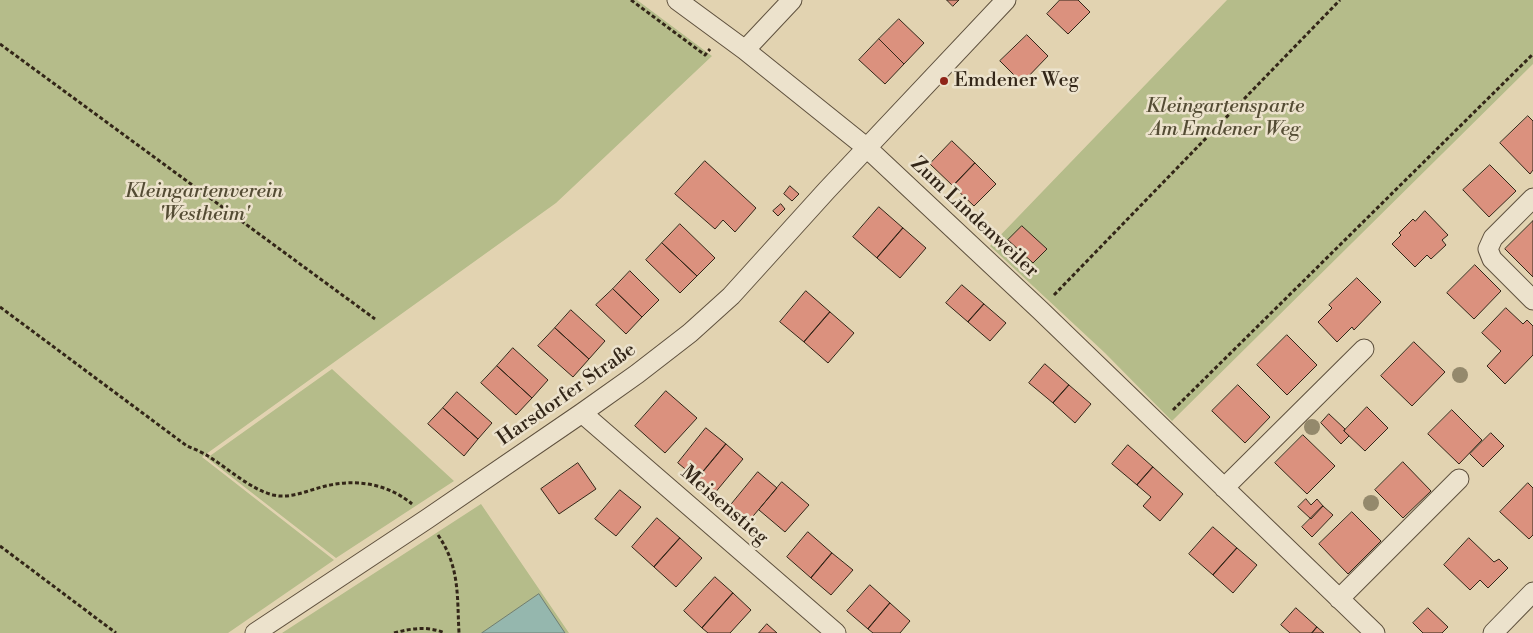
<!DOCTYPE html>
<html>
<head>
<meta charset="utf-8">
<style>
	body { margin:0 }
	canvas { display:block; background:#e2d3b1 }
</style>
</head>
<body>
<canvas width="1533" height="633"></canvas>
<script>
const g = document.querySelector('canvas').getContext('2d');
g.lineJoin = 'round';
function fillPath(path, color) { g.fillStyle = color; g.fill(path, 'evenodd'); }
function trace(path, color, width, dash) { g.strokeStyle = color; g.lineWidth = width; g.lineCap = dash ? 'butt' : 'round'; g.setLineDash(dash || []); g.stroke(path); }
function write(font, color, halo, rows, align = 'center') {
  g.font = font + ' "Libre Bodoni",serif'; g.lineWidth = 5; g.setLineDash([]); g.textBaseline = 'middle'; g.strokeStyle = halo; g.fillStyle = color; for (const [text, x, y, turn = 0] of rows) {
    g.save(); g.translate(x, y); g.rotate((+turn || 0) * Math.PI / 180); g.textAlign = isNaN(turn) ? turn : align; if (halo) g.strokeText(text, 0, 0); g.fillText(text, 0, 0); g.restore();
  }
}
fillPath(new Path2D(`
	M0 0H637L712 56 556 203 202 457 334 560 228 633H0Z
	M1227 0H1533V64L1172 421 1105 353 990 246Z
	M332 369 454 481 336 558 207 458Z
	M481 504 569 633H282Z`), '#b5bc8a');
const water = new Path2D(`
	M539 594 565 633H482Z`);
fillPath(water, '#95b7ae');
trace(water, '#6e7d72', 1);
const building = new Path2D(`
	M947 0H959L953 6Z
	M1060 0H1078L1090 12 1068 34 1047 14Z
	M899 19 924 43 904 64 879 39Z
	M1027 35 1048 56 1022 83 1000 61Z
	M879 39 904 64 885 84 859 60Z
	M1528 116 1533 121V170L1530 174 1500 143Z
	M952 141 975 163 953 186 930 164Z
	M705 161 756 208 735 232 723 220 715 229 675 194Z
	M975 163 996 184 974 206 953 186Z
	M1490 165 1516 191 1489 217 1463 190Z
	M790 186 799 194 792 201 784 194Z
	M781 204 785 209 778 216 773 211Z
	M879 207 903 228 877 258 853 237Z
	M1425 211 1448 235 1442 240 1446 245 1431 259 1427 255 1415 267 1392 244 1401 235 1399 233 1413 219 1415 221Z
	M1533 221V277L1505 249Z
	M680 224 715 258 697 276 662 243Z
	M1022 226 1047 249 1033 263 1008 240Z
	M903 228 926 248 900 278 877 258Z
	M662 243 697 276 680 293 646 260Z
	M1475 265 1501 291 1474 319 1447 293Z
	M630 271 659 300 642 317 613 289Z
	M1357 278 1381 302 1354 330 1352 327 1337 342 1318 322 1332 308 1329 305Z
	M962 285 984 304 968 322 946 303Z
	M613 289 642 317 626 334 596 305Z
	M806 291 830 312 804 342 780 322Z
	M984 304 1006 323 990 341 968 322Z
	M1506 308 1523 324 1527 320 1533 326V355L1505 384 1487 366 1501 351 1482 333Z
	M571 310 605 341 589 359 555 328Z
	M830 312 854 333 828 363 804 342Z
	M555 328 589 359 573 377 538 346Z
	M1287 335 1317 365 1287 395 1257 365Z
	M1414 342 1445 372 1412 406 1381 376Z
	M513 348 548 380 532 398 497 366Z
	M1045 364 1069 385 1053 403 1029 383Z
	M497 366 532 398 516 415 481 383Z
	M1069 385 1091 404 1075 423 1053 403Z
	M1238 385 1270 417 1245 443 1212 411Z
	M666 391 697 418 665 453 635 426Z
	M457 392 492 423 478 439 443 408Z
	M1367 407 1388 428 1365 451 1344 431Z
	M443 408 478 439 464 456 428 424Z
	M1452 410 1482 440 1459 464 1428 434Z
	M1329 414 1345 429 1344 431 1349 436 1341 444 1321 423Z
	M706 428 726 444 697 479 678 463Z
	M1491 433 1504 446 1483 467 1470 454Z
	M1303 435 1335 466 1307 494 1275 463Z
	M726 444 743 459 714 494 697 479Z
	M1128 445 1153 467 1137 485 1112 464Z
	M1403 462 1431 491 1403 518 1375 490Z
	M578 463 596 489 559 514 541 489Z
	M1153 467 1183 494 1160 521 1143 506 1151 497 1137 485Z
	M758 472 777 488 748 522 730 506Z
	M782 482 809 505 785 532 759 510Z
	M1528 483 1533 488V535L1529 539 1500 512Z
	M620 490 641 507 616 536 595 519Z
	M1306 499 1311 505 1317 499 1323 506 1311 519 1298 507Z
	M1323 506 1333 515 1312 537 1302 527Z
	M1352 512 1381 541 1348 574 1319 544Z
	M657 518 680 538 654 567 632 547Z
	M1213 527 1237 548 1213 575 1189 554Z
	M808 532 832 553 811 578 787 557Z
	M680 538 702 558 676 587 654 567Z
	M1469 538 1494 562 1499 559 1508 568 1488 588 1480 580 1470 590 1444 565Z
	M1237 548 1257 565 1233 593 1213 575Z
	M832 553 853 570 831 595 811 578Z
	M715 577 733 593 702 628 684 611Z
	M870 585 890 603 868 629 847 611Z
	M733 593 751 610 730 633H708L702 628Z
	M890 603 910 621 900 633H873L868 629Z
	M1296 608 1317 627 1312 633H1290L1281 625Z
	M1428 608 1448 627 1442 633H1423L1413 623Z
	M767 624 777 633H759Z
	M1317 627 1324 633H1312Z`);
fillPath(building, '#db917e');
trace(building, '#332618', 1);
const street = new Path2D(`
	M677 0 745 50 867 148 1040 310 1375 633
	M745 50 792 0
	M1533 198 1493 238 1488 249 1492 259 1533 300
	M582 413 836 633
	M1224 488 1364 349
	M1339 599 1459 479
	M255 633 427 519 582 413 637 374 690 333 731 296 827 190 1006 0
	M1493 633 1533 592`);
trace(street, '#5f513e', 21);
trace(new Path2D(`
	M631 0 705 55 710 49
	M0 44 375 319
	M1054 295 1340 0
	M0 307 187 446C194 449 202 452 208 456 229 469 250 489 273 495 290 499 306 491 322 487 353 478 387 483 412 504
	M1173 410 1533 54
	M438 535C460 567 457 596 459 633
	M0 546 116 633
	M394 633C413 628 427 626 445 633`), '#332618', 3, [4, 2.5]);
trace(street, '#ece2cc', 19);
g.fillStyle = '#94896c';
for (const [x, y] of [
	[1460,375],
	[1312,427],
	[1371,503]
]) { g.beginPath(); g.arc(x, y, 8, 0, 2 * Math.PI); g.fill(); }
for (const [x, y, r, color] of [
	[944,81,5,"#8f2418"]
]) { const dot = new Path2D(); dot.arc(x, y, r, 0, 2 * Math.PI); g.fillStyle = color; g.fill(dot); trace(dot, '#ece2cc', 2); }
write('20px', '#332618', '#ece2cc', [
	["Emdener Weg",954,81]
], 'left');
write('italic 20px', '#544c34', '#ece2cc', [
	["Kleingartensparte",1225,107],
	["Am Emdener Weg",1225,130],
	["Kleingartenverein",204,192],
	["'Westheim'",204,215]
]);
write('20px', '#332618', '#ece2cc', [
	["Zum Lindenweiler",974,218,43],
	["Harsdorfer Straße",567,395,-35],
	["Meisenstieg",724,506,41]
]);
</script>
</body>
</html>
